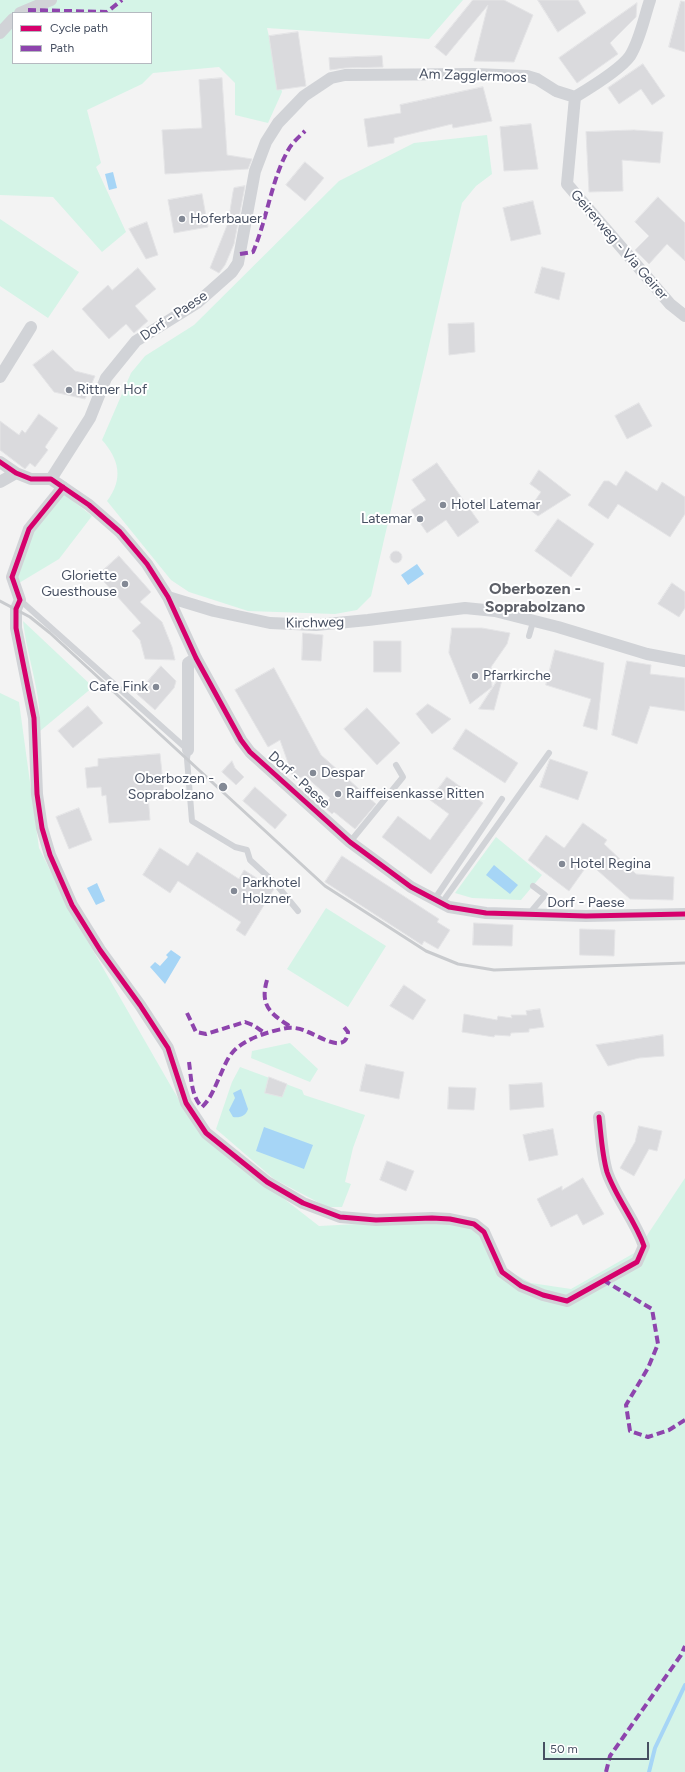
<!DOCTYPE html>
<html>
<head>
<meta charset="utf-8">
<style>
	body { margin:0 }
	#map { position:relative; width:685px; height:1772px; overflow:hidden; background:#f3f3f3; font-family:Figtree,sans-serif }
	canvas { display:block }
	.legend { position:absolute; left:12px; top:12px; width:140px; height:52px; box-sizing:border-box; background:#fff; border:1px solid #b5b9c0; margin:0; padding:5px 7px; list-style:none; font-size:12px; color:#475062 }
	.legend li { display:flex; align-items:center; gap:8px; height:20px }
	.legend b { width:20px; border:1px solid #b5b9c0 }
	.scale { position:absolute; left:543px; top:1742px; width:106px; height:18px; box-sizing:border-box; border:2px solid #475062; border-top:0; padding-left:5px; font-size:12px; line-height:14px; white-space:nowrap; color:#475062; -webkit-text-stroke:3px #fff; paint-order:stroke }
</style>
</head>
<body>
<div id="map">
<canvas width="685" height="1772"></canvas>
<ul class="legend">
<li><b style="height:5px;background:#d6006c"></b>Cycle path</li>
<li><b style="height:5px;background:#8e44ad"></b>Path</li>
</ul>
<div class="scale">50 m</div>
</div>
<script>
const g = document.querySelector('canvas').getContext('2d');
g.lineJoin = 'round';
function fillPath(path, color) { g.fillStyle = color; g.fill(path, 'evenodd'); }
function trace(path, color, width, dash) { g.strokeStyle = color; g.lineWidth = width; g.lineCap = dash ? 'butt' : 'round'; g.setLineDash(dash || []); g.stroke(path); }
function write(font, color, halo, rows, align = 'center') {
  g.font = font + ' Figtree,sans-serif'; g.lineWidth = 4; g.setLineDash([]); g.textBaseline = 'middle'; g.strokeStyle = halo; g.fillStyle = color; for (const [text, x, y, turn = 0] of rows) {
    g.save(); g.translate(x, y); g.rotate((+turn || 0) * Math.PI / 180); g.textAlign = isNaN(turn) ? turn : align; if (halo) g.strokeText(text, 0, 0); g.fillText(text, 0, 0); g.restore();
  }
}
fillPath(new Path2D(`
	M0 0H463L429 39 267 28 282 92 268 123 235 115V83L219 67 153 73 142 84 87 110 101 163 96 167 126 232 102 252 53 197 0 195ZM13 13H151V63H13Z
	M487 135 492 174 476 186 462 203 371 596 357 610 335 614 248 611 189 592 171 580 107 501C124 479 119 459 102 440L131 373 145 356 194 325 339 181 414 143Z
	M0 219 79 272 48 318 0 286Z
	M62 492 92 516 59 559 19 583 17 575 32 531Z
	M23 621 93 687 40 731C42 695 27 657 23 621Z
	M0 693 19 702 39 848 72 914 172 1088 199 1133 319 1226 472 1218 505 1269 531 1283 571 1289 636 1252 685 1178V1772H0Z
	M496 837 542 875 521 900 472 898 455 893Z
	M326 908 386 946 348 1007 287 969Z
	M290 1043 318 1069 310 1082 251 1058 252 1051Z
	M240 1067 302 1090 304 1095 365 1115 353 1148 345 1182 351 1184 342 1207H327L274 1179 216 1129 232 1082Z`), '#d5f4e7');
fillPath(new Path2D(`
	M113 172 117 188 109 190 105 174Z
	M417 564 424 574 408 585 401 575Z
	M494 865 518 885 510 894 486 875Z
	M97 883 105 901 96 905 87 888Z
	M171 950 181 957 165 984 150 967 155 962 160 966 168 957 166 955Z
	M241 1089 248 1109C246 1116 240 1118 233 1117L229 1110 235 1098 233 1093Z
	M264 1127 313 1145 304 1169 256 1151Z`), '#a6d5f6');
trace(new Path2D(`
	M649 1772 655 1748 685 1685`), '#a6d5f6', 4);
const building = new Path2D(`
	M473 0H504L533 15 514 62 474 61 488 5 446 56 435 47Z
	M538 0H578L586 13 558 32Z
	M681 1 685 2V52L669 47Z
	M637 3 636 17 610 43 618 54 577 83 559 58Z
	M298 32 306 86 277 90 269 36Z
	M382 56 383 67 345 68 330 70 329 58Z
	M643 64 665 96 652 105 641 89 619 104 608 88Z
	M222 78 227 155 252 159 248 169 165 174 162 130 202 128 199 80Z
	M483 87 492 121 453 128 452 124 394 138V143L368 147 364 119 401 113 400 105Z
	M531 124 538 169 504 171 500 127Z
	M634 130 663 132 660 163 622 160 623 191 589 192 586 132Z
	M305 162 324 178 305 201 286 185Z
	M245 186 234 244 225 265 219 273 210 268 228 223 233 192 234 188Z
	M202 194 208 227 174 233 168 200Z
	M658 197 685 223V261L667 244 649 264 635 250 649 236 635 222Z
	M533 201 541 234 511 241 503 208Z
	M147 222 158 255 146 259 129 229Z
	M542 267 565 273 559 300 535 293Z
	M138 268 156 289 135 306 148 321 134 333 126 324 109 339 82 309 108 285 112 290Z
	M474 323 475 352 449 355 448 324Z
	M53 350 75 371 95 376 85 399 54 392 33 365Z
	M639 403 652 426 627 439 615 416Z
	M39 414 58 428 45 447 48 450 35 467 30 463 25 469 0 450V421L19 435 22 430 25 433Z
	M437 463 479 522 458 537 446 520 427 533 411 510 426 500 412 480Z
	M539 470 571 495 538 516 529 509 541 492 530 484Z
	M626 471 657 491 662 482 685 497V514L670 537 618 504 608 519 588 505 604 481H609L616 486Z
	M558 519 594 544 571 577 535 551Z
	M390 557a6 6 0 1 1 12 0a6 6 0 1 1-12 0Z
	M119 556 151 592 140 602 162 622 172 647 175 660 145 659 140 640 132 631 141 623 98 575Z
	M672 583 685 592V608L679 617 658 604Z
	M452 628H482L510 633 507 644 491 667 492 687 470 704 449 653Z
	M303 633 323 635 321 661 302 660Z
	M374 641H401V672H374Z
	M555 650 604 663 597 730 583 726 591 699 546 685Z
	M627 661 651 665 650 674 685 678V711L650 706 637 744 612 735Z
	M161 666 176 681 174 688 155 710 137 694Z
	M274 668 321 755 376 804 355 829 334 812 332 814 323 806 330 798 305 776 294 780 280 740 268 747 235 690Z
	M501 675 503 676 494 710 479 709Z
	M428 704 451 719 432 734 416 714Z
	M88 706 103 723 73 748 58 731Z
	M367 708 400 743 377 765 344 729Z
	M466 729 518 763 505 783 453 749Z
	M160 754 164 792 148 794 150 820 109 823 106 795 102 796 101 787 87 788 85 768 98 766V759Z
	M550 759 588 772 578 800 540 787Z
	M232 761 235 768 244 777 236 785 222 772Z
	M447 777 483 803 431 874 382 837 398 816 430 840 449 814 430 800Z
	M255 787 287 815 275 829 243 801Z
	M79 808 92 840 69 849 56 817Z
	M583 823 607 840 604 844 636 874 674 877 673 900 630 899 589 863 569 891 528 860 546 835 564 848Z
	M160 848 188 866 197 852 239 879 244 870 274 889 245 936 236 930 241 922 178 881 170 893 143 875Z
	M342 856 439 919 437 922 450 930 438 949 424 941 422 945 325 882Z
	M474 923 513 925 512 946 473 945Z
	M580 929 615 930 614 956 580 955Z
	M404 985 426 1000 413 1020 390 1006Z
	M540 1009 544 1027 529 1029V1032L511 1033 510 1036 495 1035 494 1037 462 1032 464 1014 497 1020 498 1016 512 1018 511 1015H527L526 1011Z
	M663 1035 664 1056 639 1058 608 1066 596 1045Z
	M366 1064 404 1072 399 1099 360 1091Z
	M269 1077 287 1084 282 1097 265 1093Z
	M542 1083 544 1107 510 1110 509 1085Z
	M449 1087 476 1088 474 1110 448 1109Z
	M639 1126 662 1131 657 1151 649 1149 634 1176 620 1168 635 1142Z
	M553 1129 558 1155 529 1161 523 1135Z
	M387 1161 414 1171 406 1191 380 1180Z
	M583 1178 604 1214 583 1225 577 1214 551 1227 537 1199 562 1186V1190Z`);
fillPath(building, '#dadadd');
trace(building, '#e4e4e6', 1);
trace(new Path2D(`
	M20 600 188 750 187 759 192 821 235 847 247 850 250 860 275 883 298 911
	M529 636 533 622
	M350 842 403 777 396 765
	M434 900 502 799
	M441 904 549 753
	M529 914 545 895 533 886`), '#d1d3d7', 6);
trace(new Path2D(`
	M20 13 51 0
	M0 33 13 19
	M575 97 567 184 670 304 685 316
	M0 377 31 327
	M0 462 16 473 31 479H51L89 505 120 532 147 564 168 597 196 658 241 740 250 752 350 842 411 887 449 907 486 913 586 916 685 914
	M51 479 90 418 106 378 136 341 197 303 232 272 238 263 255 171 266 142 278 123 304 96 331 78 345 75 474 74 527 76 537 79 556 91 575 97C590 88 620 70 630 56 640 40 644 18 650 0
	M0 482 16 473
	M63 487 29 529 12 577 20 600 16 609V628L34 718 37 794 42 828 50 855 72 905 100 950 140 1005 168 1048 186 1103 206 1133 267 1182 303 1203 340 1217 376 1220 432 1218 450 1219 474 1224 484 1232 502 1272 521 1286 543 1295 567 1301 637 1262 644 1246C635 1220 616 1198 607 1172 602 1155 601 1134 599 1117
	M168 597 214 611 270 623 316 625 368 620 465 608 495 611 558 627 647 654 685 661
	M188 750V663L196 658`), '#d1d3d7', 12);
trace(new Path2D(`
	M0 601 30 617 50 633 325 886 426 951 458 964 494 970 685 963`), '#c9cbce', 3);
trace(new Path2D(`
	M28 10 107 12 122 0
	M240 254 253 252C267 220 272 176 290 147 294 141 300 136 305 131
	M267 980C260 1004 269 1013 288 1025L289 1028
	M187 1013 196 1032 206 1034 245 1022 253 1025 266 1034
	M189 1062C191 1075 191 1097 202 1107 211 1098 214 1089 219 1078 223 1070 226 1060 232 1053 243 1039 270 1031 287 1028 294 1027 302 1029 308 1032 319 1036 346 1055 348 1032L344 1027
	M603 1280 652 1309 658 1344 648 1368 626 1405 630 1431 648 1437 669 1430 685 1420
	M606 1772 610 1756 681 1655 685 1646`), '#8e44ad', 4, [8, 4]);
trace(new Path2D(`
	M0 462 16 473 31 479H51L89 505 120 532 147 564 168 597 196 658 241 740 250 752 350 842 411 887 449 907 486 913 586 916 685 914
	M63 487 29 529 12 577 20 600 16 609V628L34 718 37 794 42 828 50 855 72 905 100 950 140 1005 168 1048 186 1103 206 1133 267 1182 303 1203 340 1217 376 1220 432 1218 450 1219 474 1224 484 1232 502 1272 521 1286 543 1295 567 1301 637 1262 644 1246C635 1220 616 1198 607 1172 602 1155 601 1134 599 1117`), '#d6006c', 5);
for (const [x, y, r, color] of [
	[182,219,4,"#838995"],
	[69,390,4,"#838995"],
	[443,505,4,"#838995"],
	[420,519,4,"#838995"],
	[125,584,4,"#838995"],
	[475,676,4,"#838995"],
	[156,687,4,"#838995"],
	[313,773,4,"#838995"],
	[223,787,5,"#838995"],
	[338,794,4,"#838995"],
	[562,864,4,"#838995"],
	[234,891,4,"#838995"]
]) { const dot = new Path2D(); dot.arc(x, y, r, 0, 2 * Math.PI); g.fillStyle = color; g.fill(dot); trace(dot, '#fff', 1.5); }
write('14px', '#475062', '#fff', [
	["Am Zagglermoos",473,76,2],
	["Geirerweg - Via Geirer",619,245,49],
	["Dorf - Paese",174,316,-34],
	["Kirchweg",315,623,-1],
	["Dorf - Paese",299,780,42],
	["Dorf - Paese",586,903]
]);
write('14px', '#475062', '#fff', [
	["Hoferbauer",190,219],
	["Rittner Hof",77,390],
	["Hotel Latemar",451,505],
	["Latemar",412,519,"right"],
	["Gloriette",117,576,"right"],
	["Guesthouse",117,592,"right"],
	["Pfarrkirche",483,676],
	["Cafe Fink",148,687,"right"],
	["Despar",321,773],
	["Oberbozen -",214,779,"right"],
	["Soprabolzano",214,795,"right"],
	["Raiffeisenkasse Ritten",346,794],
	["Hotel Regina",570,864],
	["Parkhotel",242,883],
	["Holzner",242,899]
], 'left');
write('bold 16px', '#5d6068', '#fff', [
	["Oberbozen -",535,589],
	["Soprabolzano",535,607]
]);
</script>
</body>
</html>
